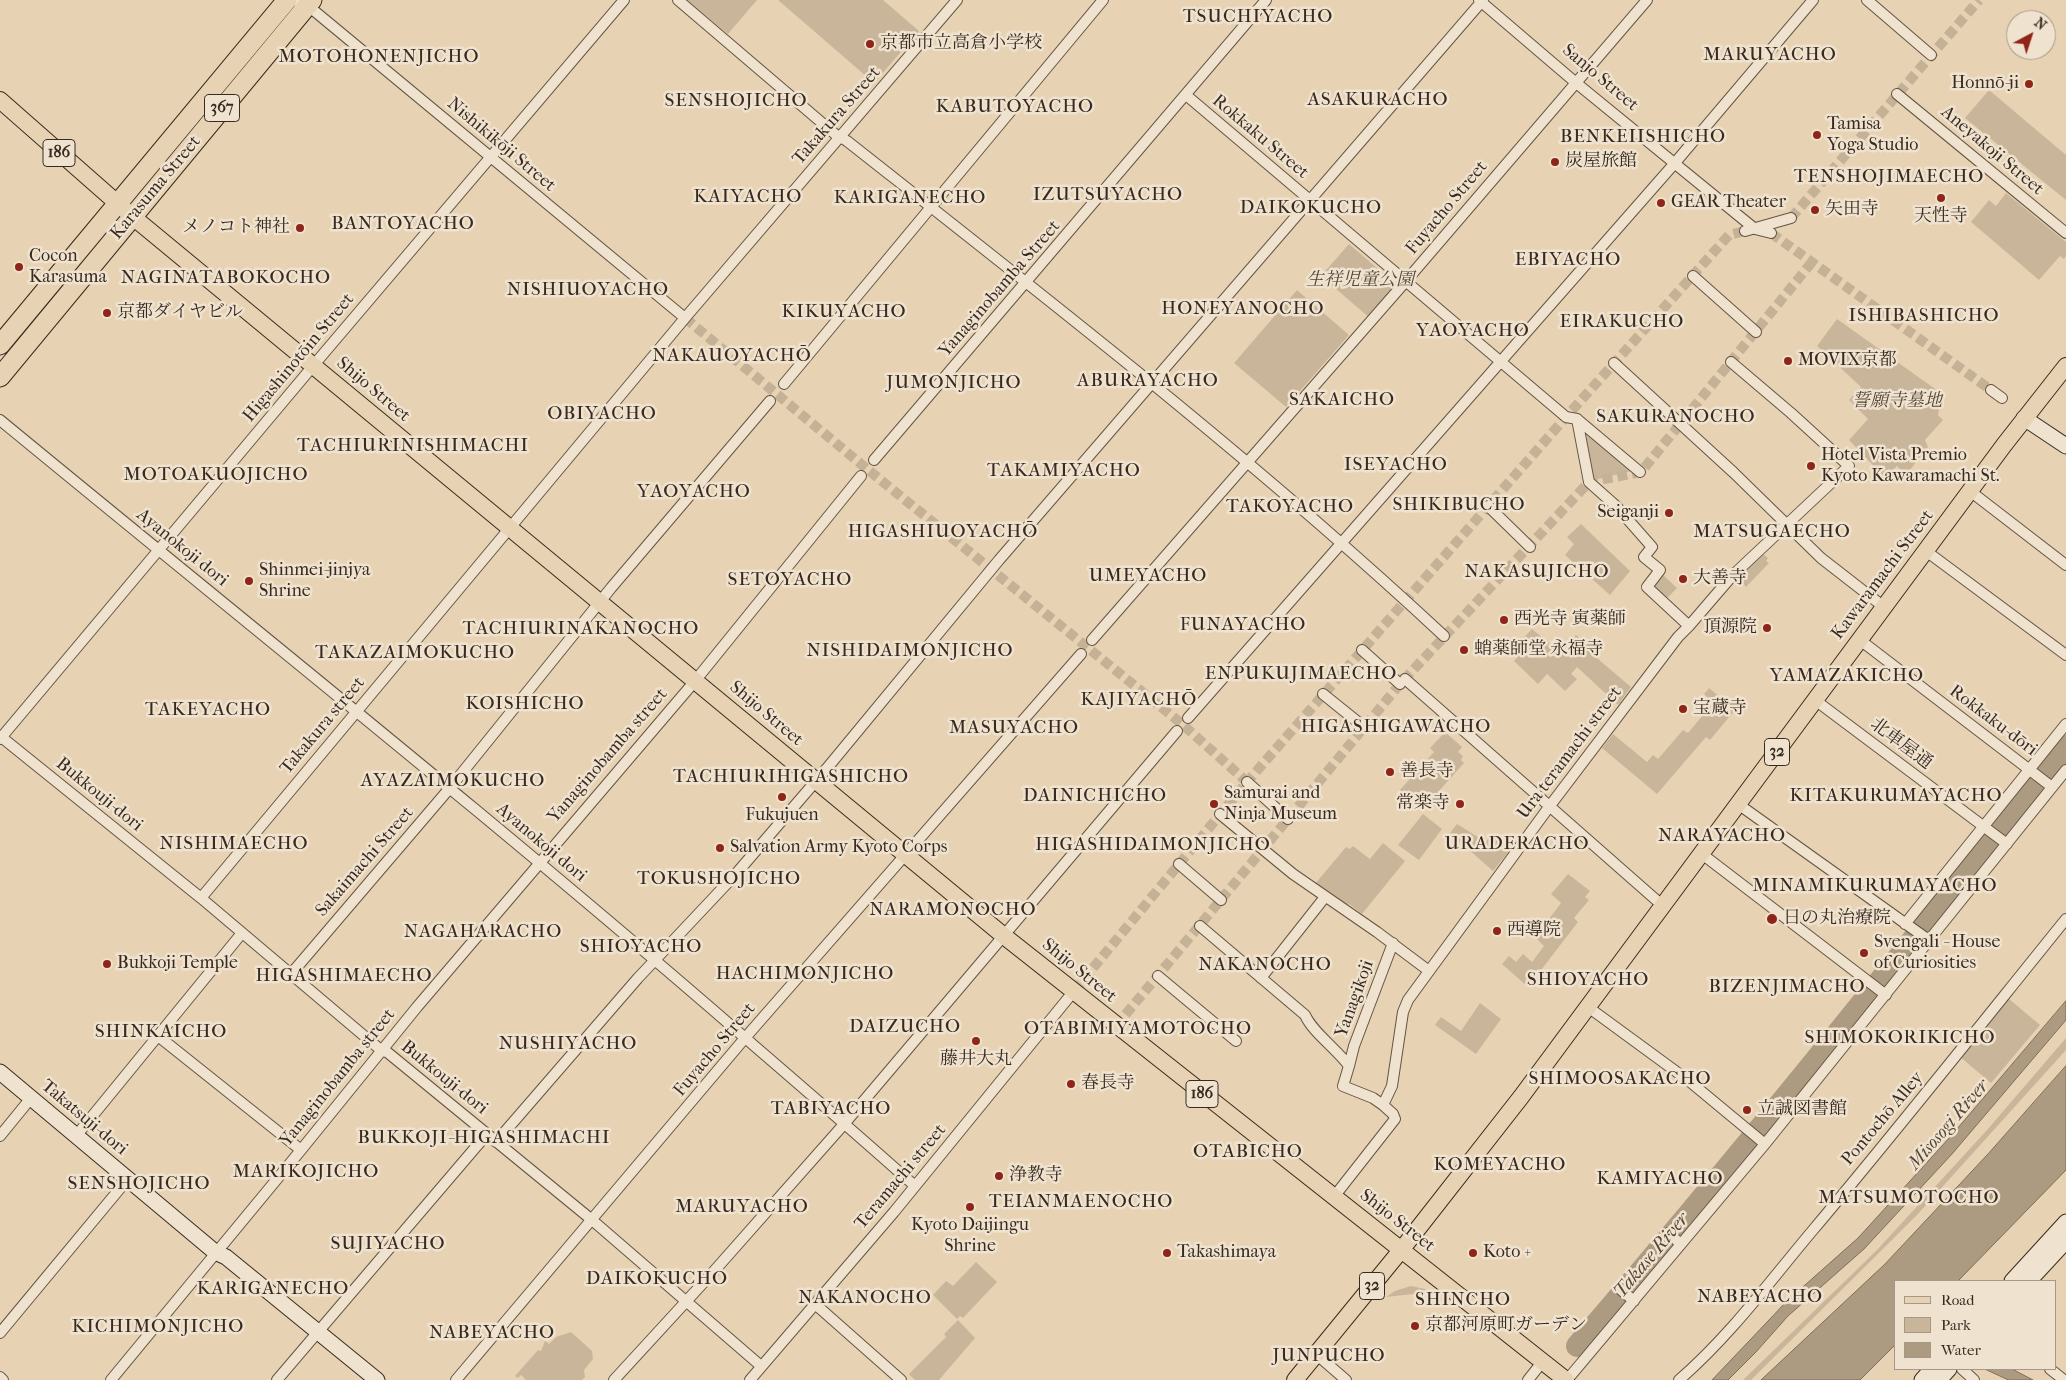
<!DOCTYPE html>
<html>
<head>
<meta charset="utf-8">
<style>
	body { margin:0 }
	#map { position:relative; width:2066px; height:1380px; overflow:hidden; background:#e7d3b3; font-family:"IM FELL French Canon",serif }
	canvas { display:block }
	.legend { position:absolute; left:1894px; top:1280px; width:162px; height:90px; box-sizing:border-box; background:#efe2ce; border:1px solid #a69888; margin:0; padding:6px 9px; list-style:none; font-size:15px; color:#382a20 }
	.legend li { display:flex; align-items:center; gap:10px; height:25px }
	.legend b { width:25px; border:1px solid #a69888 }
	.north { position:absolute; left:2006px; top:10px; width:50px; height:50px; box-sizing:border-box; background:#efe2ce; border:1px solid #a69888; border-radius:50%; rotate:40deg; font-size:14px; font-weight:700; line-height:20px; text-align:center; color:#382a20 }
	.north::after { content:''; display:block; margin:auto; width:18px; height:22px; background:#8f2418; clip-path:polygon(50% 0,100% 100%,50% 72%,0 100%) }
</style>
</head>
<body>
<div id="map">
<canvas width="2066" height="1380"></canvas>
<ul class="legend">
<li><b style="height:6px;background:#e7d3b3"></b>Road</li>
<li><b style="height:14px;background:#c9b69a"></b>Park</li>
<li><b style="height:14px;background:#ac9a81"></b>Water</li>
</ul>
<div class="north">N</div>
</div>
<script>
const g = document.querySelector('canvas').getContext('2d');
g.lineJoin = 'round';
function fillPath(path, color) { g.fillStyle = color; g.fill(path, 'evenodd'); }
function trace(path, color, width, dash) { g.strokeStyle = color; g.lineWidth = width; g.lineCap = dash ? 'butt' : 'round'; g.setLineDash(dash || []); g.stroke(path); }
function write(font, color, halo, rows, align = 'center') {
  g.font = font + ' "IM FELL French Canon","Noto Serif JP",serif'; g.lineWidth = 5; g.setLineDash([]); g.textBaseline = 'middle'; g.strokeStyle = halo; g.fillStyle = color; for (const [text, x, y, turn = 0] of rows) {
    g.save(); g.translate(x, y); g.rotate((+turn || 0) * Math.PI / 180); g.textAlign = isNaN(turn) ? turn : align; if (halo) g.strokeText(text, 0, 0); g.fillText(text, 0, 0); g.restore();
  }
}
fillPath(new Path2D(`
	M687 0H757L728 34Z
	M778 0H883L919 31 874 83Z
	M1989 90 2066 155V200L1965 118Z
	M2006 193 2066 242V256L2064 259 2060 256 2039 280 1971 222 1989 200 1996 206Z
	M1349 244 1399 287 1371 319 1321 276Z
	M1297 290 1349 335 1286 407 1234 363Z
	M1837 319 1938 391 1929 403 1939 410 1938 415 1943 420 1925 440 1928 447 1906 475 1897 466 1885 478 1849 440 1868 419 1849 400 1861 387 1817 346Z
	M1586 432 1631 471 1590 481Z
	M1581 524 1630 571 1610 595 1565 555 1574 544 1567 537Z
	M1762 553 1768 558 1766 561 1769 563 1746 587 1738 578Z
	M1663 575 1677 588 1667 598 1654 586Z
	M1532 629 1561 653 1576 635 1594 649 1591 653 1631 687 1618 705 1577 667 1571 674 1577 679 1565 691 1547 674 1538 684 1514 661 1519 655 1513 649Z
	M1709 688 1735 710 1710 740 1706 737 1657 794 1602 748 1613 734 1647 762 1653 755 1658 759 1683 730 1688 733 1713 703 1704 694Z
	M1445 732 1462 747 1458 752 1463 756 1461 760 1464 763 1422 810 1400 790 1434 752 1430 748Z
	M1423 814 1442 829 1419 860 1398 845Z
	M1457 824 1486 842 1491 836 1510 850 1493 871 1450 833Z
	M1383 843 1405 861 1362 914 1349 904 1346 907 1315 884 1346 847 1350 849 1353 846 1370 859Z
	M1568 874 1590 891 1585 897 1589 900 1574 918 1578 922 1528 987 1502 964 1509 956 1516 962 1523 954 1532 962 1544 946 1537 939 1552 922 1549 919 1561 903 1551 894Z
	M2008 998 2040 1025 1991 1083 1959 1056Z
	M1480 1003 1501 1019 1476 1054 1435 1025 1441 1017 1461 1031Z
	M2066 1038V1050L1917 1215 1751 1380H1743L1877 1250 1987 1130Z
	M976 1262 997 1282 963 1318 960 1316 957 1319 933 1295 946 1281 953 1286Z
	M1411 1286 1425 1289 1431 1292 1386 1297 1395 1291Z
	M958 1320 975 1338 939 1380H915L909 1374 946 1337 944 1334Z
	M571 1332 592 1351 593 1359 584 1370 585 1377 582 1380H526L521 1375 518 1378 515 1376 538 1350 541 1351 545 1341 549 1344 556 1337Z`), '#c9b69a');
const water = new Path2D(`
	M2066 1001V1020L1952 1154 1889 1222 1864 1249 1788 1316 1756 1352 1728 1380H1712L1787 1301 1858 1238 1951 1136Z
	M2066 1066V1170L1958 1281H1895V1345L1860 1380H1761L1885 1264 1988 1154Z
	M1985 1369H2012L2033 1380H2009Z`);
fillPath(water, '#ac9a81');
trace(water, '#7e6d5a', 1);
trace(new Path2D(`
	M1577 1346C1745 1150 1907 949 2066 746`), '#ac9a81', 22);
trace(new Path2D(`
	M1791 218 1979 0
	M1771 233 1991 390
	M685 318 867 469 1182 724 1247 782
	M1074 991 1247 782 1566 417 1729 235 1745 231
	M1116 1026 1400 684 1589 482 1641 472 1812 262`), '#c4b196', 10, [10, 5]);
const street = new Path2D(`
	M294 0 307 5 318 14 685 318
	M678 0 835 134 847 141C1050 301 1255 460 1444 636
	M1479 0 1575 82 1755 229 1771 233
	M1867 0 1931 55
	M1897 94 2066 233
	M1186 95 1566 417 1577 419 1589 482 1616 506 1652 547 1644 557 1660 570 1647 587 1689 626
	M1745 231 1791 218
	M1693 276 1756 332
	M1614 363 1733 472 1821 558 1884 607
	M784 384 1103 0
	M1991 390 2002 398
	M1577 419 1640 472
	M0 420C249 625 500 825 743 1036 801 1086 858 1135 915 1186
	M874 460 1266 0
	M1970 491 2066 565
	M1488 506 1530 547
	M1926 551 2066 655
	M1092 640 1406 281 1647 0
	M1860 640 2052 787
	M1362 650 1400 684
	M1405 679 1663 906
	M1323 694 1364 727
	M1815 700 2007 844
	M1188 718 1674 164 1813 0
	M0 736 201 898 382 1051 387 1052 592 1220 761 1366
	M0 739 313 366 624 0
	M1247 782 1288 819
	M1738 804 1930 941
	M1220 814 1293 874 1377 932 1429 971
	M1702 854 1886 995
	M1179 864 1221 900
	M201 898 685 318 957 0
	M1905 924 2066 724
	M1200 926 1305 1015C1313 1033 1336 1048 1349 1066L1343 1086 1373 1098 1383 1105
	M291 974 449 789 611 588 770 401
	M1158 976 1236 1041
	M1261 978 1325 897
	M1588 1007 1689 1081 1765 1144
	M158 1036 301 1150
	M1349 1066 1354 1046 1393 943
	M0 1136 31 1098
	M76 1136 242 933
	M496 1142 638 978 735 875 828 767 999 560 1483 0
	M1333 1198 1395 1119 1393 1114 1383 1105 1392 1086 1403 1012 1408 1000 1549 807 1678 637 1689 626 1732 576 1849 466 1791 413 1731 362
	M1668 1233 1681 1244
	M1620 1289 1634 1301
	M815 1304 901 1380
	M0 1333 127 1180
	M1316 1354 1346 1380
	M1962 1369 1974 1380
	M2050 1369 2064 1380
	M0 1377 3 1380
	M111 1380 301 1150 417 1007 695 681 861 476
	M277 1380 487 1134
	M456 1380 745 1038 1081 654
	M614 1380 715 1270 845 1123 1177 731
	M750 1380 894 1212 1074 991
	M1528 1380 1543 1361
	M1567 1380 1765 1144 2066 770
	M1679 1380C1730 1336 1770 1281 1813 1230 1899 1128 1982 1023 2066 919`);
const secondary = new Path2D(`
	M2024 418 2066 446
	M0 1072 215 1252 226 1257 377 1380
	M2012 1281 2066 1222
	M2029 1281 2066 1241
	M1922 1380 1932 1369
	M1939 1380 1949 1369`);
const primary = new Path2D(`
	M0 100 133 217 1004 936 1566 1380
	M1295 1380 1402 1249 1521 1097 2004 445 2066 366`);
const highway = new Path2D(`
	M0 345 287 0
	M0 377 312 0`);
trace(street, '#645445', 12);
trace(secondary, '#382a20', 17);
trace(primary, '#382a20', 18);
trace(highway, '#382a20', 21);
trace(street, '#efe2ce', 10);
trace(secondary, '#efe2ce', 15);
trace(primary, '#e7d3b3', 16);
trace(highway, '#e7d3b3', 19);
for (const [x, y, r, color] of [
	[870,44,5,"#8f2418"],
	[2029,84,5,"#8f2418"],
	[1817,135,5,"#8f2418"],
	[1555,162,5,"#8f2418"],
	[1941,198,5,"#8f2418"],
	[1661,203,5,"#8f2418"],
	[1815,210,5,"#8f2418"],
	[300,228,5,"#8f2418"],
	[19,267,5,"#8f2418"],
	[107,313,5,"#8f2418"],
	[1788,361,5,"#8f2418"],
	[1811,466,5,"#8f2418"],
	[1669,513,5,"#8f2418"],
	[1683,579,5,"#8f2418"],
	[249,581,5,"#8f2418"],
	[1504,620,5,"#8f2418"],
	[1767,628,5,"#8f2418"],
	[1464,650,5,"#8f2418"],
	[1683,709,5,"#8f2418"],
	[1390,772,5,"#8f2418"],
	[782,797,5,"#8f2418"],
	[1214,804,5,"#8f2418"],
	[1460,804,5,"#8f2418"],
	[720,848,5,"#8f2418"],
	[1772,919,6,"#8f2418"],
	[1497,931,5,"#8f2418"],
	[1864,953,5,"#8f2418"],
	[107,964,5,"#8f2418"],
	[976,1041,5,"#8f2418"],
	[1071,1084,5,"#8f2418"],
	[1747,1110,5,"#8f2418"],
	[999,1176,5,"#8f2418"],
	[970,1207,5,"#8f2418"],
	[1167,1253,5,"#8f2418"],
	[1473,1253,5,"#8f2418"],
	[1415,1326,5,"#8f2418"]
]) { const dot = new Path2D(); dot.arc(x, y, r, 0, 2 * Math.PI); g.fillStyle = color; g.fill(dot); trace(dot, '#efe2ce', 2); }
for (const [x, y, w] of [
	[222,108,35],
	[59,153,32],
	[1777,752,25],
	[1202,1094,32],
	[1372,1286,25]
]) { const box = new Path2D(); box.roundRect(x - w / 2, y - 13.5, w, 27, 4); g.fillStyle = '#efe2ce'; g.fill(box); trace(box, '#382a20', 1); }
write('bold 16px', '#382a20', null, [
	["367",222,108],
	["186",59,153],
	["32",1777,752],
	["186",1202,1094],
	["32",1372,1286]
]);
write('18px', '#382a20', '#efe2ce', [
	["京都市立高倉小学校",880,44],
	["Honnō-ji",2019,84,"right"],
	["Tamisa",1827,125],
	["Yoga Studio",1827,146],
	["炭屋旅館",1565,162],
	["GEAR Theater",1671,203],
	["矢田寺",1825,210],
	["天性寺",1941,217,"center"],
	["メノコト神社",290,228,"right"],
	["Cocon",29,257],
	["Karasuma",29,278],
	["京都ダイヤビル",117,313],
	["MOVIX京都",1798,361],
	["Hotel Vista Premio",1821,456],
	["Kyoto Kawaramachi St.",1821,477],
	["Seiganji",1659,513,"right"],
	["Shinmei-jinjya",259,571],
	["Shrine",259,592],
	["大善寺",1693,579],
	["西光寺 寅薬師",1514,620],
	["頂源院",1757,628,"right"],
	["蛸薬師堂 永福寺",1474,650],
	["宝蔵寺",1693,709],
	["善長寺",1400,772],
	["Samurai and",1224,794],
	["Ninja Museum",1224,815],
	["常楽寺",1450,804,"right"],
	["Fukujuen",782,816,"center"],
	["Salvation Army Kyoto Corps",730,848],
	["日の丸治療院",1783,919],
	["西導院",1507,931],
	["Svengali - House",1874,943],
	["of Curiosities",1874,964],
	["Bukkoji Temple",117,964],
	["藤井大丸",976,1060,"center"],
	["春長寺",1081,1084],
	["立誠図書館",1757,1110],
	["浄教寺",1009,1176],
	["Kyoto Daijingu",970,1226,"center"],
	["Shrine",970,1247,"center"],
	["Takashimaya",1177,1253],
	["Koto +",1483,1253],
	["京都河原町ガーデン",1425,1326]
], 'left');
write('18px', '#382a20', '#efe2ce', [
	["Sanjo Street",1600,78,40],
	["Takakura Street",837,116,-49],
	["Rokkaku Street",1260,137,40],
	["Nishikikōji Street",501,145,40],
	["Aneyakoji Street",1992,151,40],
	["Karasuma Street",156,188,-50],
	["Fuyacho Street",1447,208,-50],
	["Yanaginobamba Street",1000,289,-49],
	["Higashinotōin Street",299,358,-50],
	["Shijo Street",373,390,40],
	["Ayanokoji dori",182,548,39],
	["Kawaramachi Street",1883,575,-53],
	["Shijo Street",766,714,40],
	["Rokkaku-dōri",1993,721,37],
	["Takakura street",323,726,-50],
	["北車屋通",1901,744,37],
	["Ura teramachi street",1570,753,-53],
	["Yanaginobamba street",608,756,-49],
	["Bukkouji-dori",99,795,39],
	["Ayanokoji dori",541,843,40],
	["Sakaimachi Street",365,862,-49],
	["Shijo Street",1079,971,39],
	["Yanagikoji",1355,999,-70],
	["Fuyacho Street",715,1050,-50],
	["Yanaginobamba street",338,1078,-51],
	["Bukkouji-dori",444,1078,39],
	["Takatsuji-dori",84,1118,40],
	["Pontochō Alley",1883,1119,-50],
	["Teramachi street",901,1177,-50],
	["Shijo Street",1397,1221,38]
]);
write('italic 18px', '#554638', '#efe2ce', [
	["生祥児童公園",1360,281],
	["誓願寺墓地",1897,402]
]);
g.letterSpacing = '1px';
write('19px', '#382a20', '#efe2ce', [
	["TSUCHIYACHO",1258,17],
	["MARUYACHO",1770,55],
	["MOTOHONENJICHO",379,57],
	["ASAKURACHO",1378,100],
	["SENSHOJICHO",736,101],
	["KABUTOYACHO",1015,107],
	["BENKEIISHICHO",1643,137],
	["TENSHOJIMAECHO",1889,177],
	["IZUTSUYACHO",1108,195],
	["KAIYACHO",748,197],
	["KARIGANECHO",910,198],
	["DAIKOKUCHO",1311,208],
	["BANTOYACHO",403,224],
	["EBIYACHO",1568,260],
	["NAGINATABOKOCHO",226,278],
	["NISHIUOYACHO",588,290],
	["HONEYANOCHO",1243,309],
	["KIKUYACHO",844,312],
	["ISHIBASHICHO",1924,316],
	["EIRAKUCHO",1622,322],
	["YAOYACHO",1473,331],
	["NAKAUOYACHŌ",732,356],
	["ABURAYACHO",1148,381],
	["JUMONJICHO",954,383],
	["SAKAICHO",1342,400],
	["OBIYACHO",602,414],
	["SAKURANOCHO",1676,417],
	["TACHIURINISHIMACHI",413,446],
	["ISEYACHO",1396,465],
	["TAKAMIYACHO",1064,471],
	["MOTOAKUOJICHO",216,475],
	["YAOYACHO",694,492],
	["SHIKIBUCHO",1459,505],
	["TAKOYACHO",1290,507],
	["HIGASHIUOYACHŌ",943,532],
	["MATSUGAECHO",1772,532],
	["NAKASUJICHO",1537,572],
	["UMEYACHO",1148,576],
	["SETOYACHO",790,580],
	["FUNAYACHO",1243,625],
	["TACHIURINAKANOCHO",581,629],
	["NISHIDAIMONJICHO",910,651],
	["TAKAZAIMOKUCHO",415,653],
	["ENPUKUJIMAECHO",1301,674],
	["YAMAZAKICHO",1847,676],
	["KAJIYACHŌ",1139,700],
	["KOISHICHO",525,704],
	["TAKEYACHO",208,710],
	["HIGASHIGAWACHO",1396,727],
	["MASUYACHO",1014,728],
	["TACHIURIHIGASHICHO",791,777],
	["AYAZAIMOKUCHO",453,781],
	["DAINICHICHO",1095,796],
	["KITAKURUMAYACHO",1896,796],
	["NARAYACHO",1722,836],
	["NISHIMAECHO",234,844],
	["URADERACHO",1517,844],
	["HIGASHIDAIMONJICHO",1153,845],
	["TOKUSHOJICHO",719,879],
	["MINAMIKURUMAYACHO",1875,886],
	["NARAMONOCHO",953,910],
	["NAGAHARACHO",483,932],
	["SHIOYACHO",641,947],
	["NAKANOCHO",1265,965],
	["HACHIMONJICHO",805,974],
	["HIGASHIMAECHO",344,976],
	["SHIOYACHO",1588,980],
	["BIZENJIMACHO",1787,987],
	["DAIZUCHO",905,1027],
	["OTABIMIYAMOTOCHO",1138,1029],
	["SHINKAICHO",161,1032],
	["SHIMOKORIKICHO",1900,1038],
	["NUSHIYACHO",568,1044],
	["SHIMOOSAKACHO",1620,1079],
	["TABIYACHO",831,1109],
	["BUKKOJI-HIGASHIMACHI",484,1138],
	["OTABICHO",1248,1152],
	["KOMEYACHO",1500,1165],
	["MARIKOJICHO",306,1172],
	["KAMIYACHO",1660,1179],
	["SENSHOJICHO",139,1184],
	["MATSUMOTOCHO",1909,1198],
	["TEIANMAENOCHO",1081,1202],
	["MARUYACHO",742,1207],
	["SUJIYACHO",388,1244],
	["DAIKOKUCHO",657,1279],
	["KARIGANECHO",273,1289],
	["NABEYACHO",1760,1297],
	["NAKANOCHO",865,1298],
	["SHINCHO",1463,1300],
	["KICHIMONJICHO",158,1327],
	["NABEYACHO",492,1333],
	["JUNPUCHO",1329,1356]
]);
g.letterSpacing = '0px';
write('italic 19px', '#554638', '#efe2ce', [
	["Misosogi River",1949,1125,-49],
	["Takase River",1652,1256,-50]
]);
</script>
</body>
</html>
